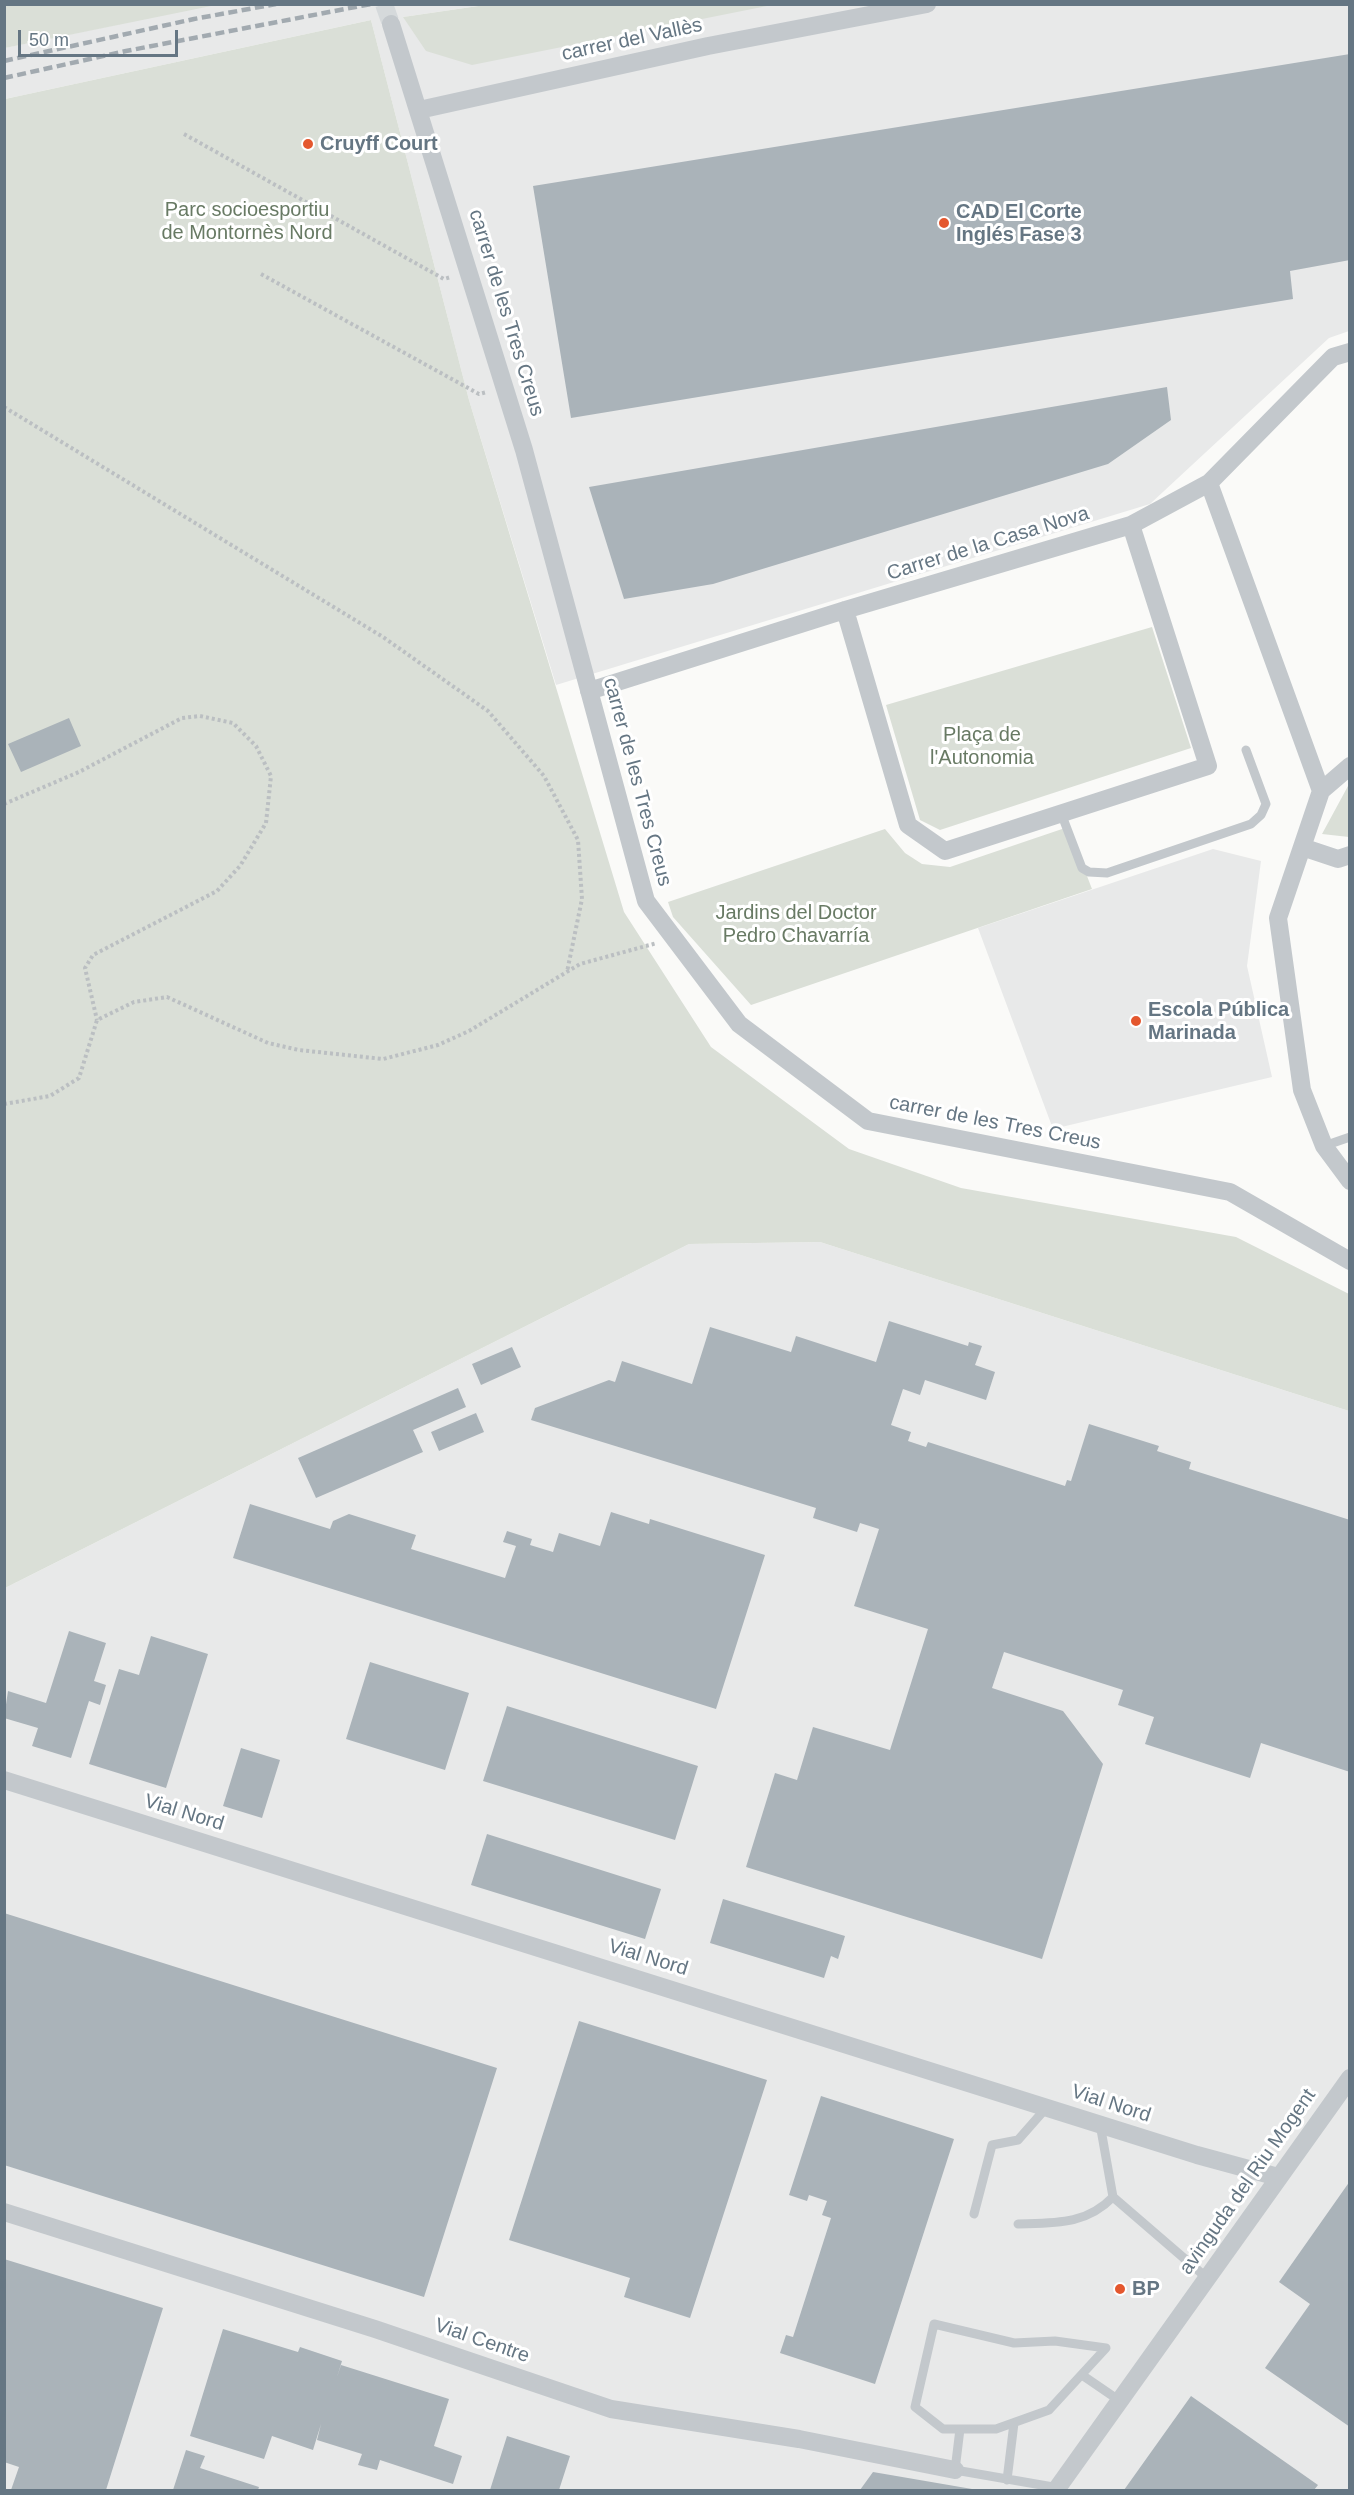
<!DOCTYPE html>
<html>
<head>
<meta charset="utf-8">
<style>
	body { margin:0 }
	#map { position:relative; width:1354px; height:2495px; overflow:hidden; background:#fafaf8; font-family:Helvetica,sans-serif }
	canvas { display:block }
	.frame { position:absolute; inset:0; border:6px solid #657683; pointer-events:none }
	.scale { position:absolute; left:18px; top:30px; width:160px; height:27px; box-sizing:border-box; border:3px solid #657683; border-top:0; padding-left:8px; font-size:18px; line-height:21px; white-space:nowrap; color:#657683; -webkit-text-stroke:4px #fff; paint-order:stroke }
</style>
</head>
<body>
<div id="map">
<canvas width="1354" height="2495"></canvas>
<div class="frame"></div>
<div class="scale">50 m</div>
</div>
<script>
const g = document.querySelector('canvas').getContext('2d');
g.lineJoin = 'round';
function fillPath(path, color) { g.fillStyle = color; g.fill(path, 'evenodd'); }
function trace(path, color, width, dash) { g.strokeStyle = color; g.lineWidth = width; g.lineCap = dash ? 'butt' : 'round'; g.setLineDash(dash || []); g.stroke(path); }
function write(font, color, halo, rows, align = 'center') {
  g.font = font + ' Helvetica,sans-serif'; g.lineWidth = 6; g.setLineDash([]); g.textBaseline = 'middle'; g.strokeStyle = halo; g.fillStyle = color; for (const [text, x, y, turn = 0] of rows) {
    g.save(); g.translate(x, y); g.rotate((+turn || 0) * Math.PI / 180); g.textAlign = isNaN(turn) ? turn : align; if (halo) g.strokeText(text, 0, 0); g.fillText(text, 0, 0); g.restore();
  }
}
fillPath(new Path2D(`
	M216 4 485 5 403 17 718 13 772 5H1349V331L1329 338 1150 504 556 685 469 400 371 20 5 99 4 48Z
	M1213 849 1261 861 1247 966 1272 1077 1053 1129 978 928Z
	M820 1242 1349 1411V2490H5V1588L689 1244Z`), '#e8e9e9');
fillPath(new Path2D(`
	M5 4H216V5L5 48Z
	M485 5V4L772 5 472 65 426 51 403 17Z
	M371 20 469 400 624 912 711 1047 849 1149 961 1188 1236 1237 1349 1294V1411L820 1242 689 1244 5 1588V99Z
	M1152 627 1191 748 940 830 920 820 886 705Z
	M1349 785V837L1322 834 1348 786Z
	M1068 827 1092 889 751 1005 673 917 668 902 885 829 905 853 922 864 950 867Z`), '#dadfd7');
fillPath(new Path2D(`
	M1350 54V260L1290 271 1293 299 571 418 533 186Z
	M1167 387 1171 420 1108 464 713 584 624 599 589 487Z
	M69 718 81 746 21 772 8 744Z
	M889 1321 968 1346 969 1342 982 1346 975 1365 995 1372 986 1400 925 1380 920 1395 903 1389 891 1425 911 1432 908 1441 926 1447 928 1442 1065 1486 1067 1480 1071 1481 1089 1424 1159 1446 1157 1451 1191 1462 1189 1469 1350 1520V1772L1261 1743 1250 1778 1145 1744 1154 1717 1118 1705 1123 1690 1004 1652 992 1688 1063 1711 1103 1764 1042 1959 746 1867 775 1773 797 1780 813 1727 890 1750 928 1629 854 1606 879 1529 860 1523 857 1532 813 1518 816 1508 531 1420 535 1408 609 1380 615 1382 622 1361 692 1384 710 1327 791 1352 796 1336 876 1362Z
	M512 1347 521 1367 481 1385 472 1364Z
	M458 1388 466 1407 413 1430 423 1452 316 1498 298 1458Z
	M476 1413 484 1432 439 1451 431 1432Z
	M250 1504 330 1529 333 1521 349 1514 416 1535 411 1549 505 1578 516 1546 503 1542 507 1531 532 1539 530 1545 553 1552 559 1533 600 1546 611 1512 649 1524 650 1519 765 1555 716 1709 233 1558Z
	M69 1631 106 1643 94 1681 106 1685 100 1705 89 1701 71 1758 32 1746 38 1728 4 1718 8 1691 46 1703Z
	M151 1636 208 1654 166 1788 89 1764 119 1669 139 1675Z
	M370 1662 469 1693 445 1770 346 1739Z
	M507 1706 698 1766 675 1840 483 1781Z
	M241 1748 280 1760 262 1818 223 1806Z
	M487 1834 661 1889 645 1939 471 1885Z
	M723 1899 845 1936 838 1959 831 1956 824 1978 710 1943Z
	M4 1913 497 2068 424 2297 4 2165Z
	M579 2021 767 2080 690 2318 624 2297 630 2278 509 2240Z
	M821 2096 954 2139 875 2384 780 2353 786 2335 793 2337 831 2218 822 2215 827 2201 809 2195 807 2201 789 2195Z
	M1350 2181V2427L1265 2368 1310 2304 1279 2282Z
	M4 2259 163 2308 106 2490H11L19 2467 4 2462Z
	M223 2329 298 2352 300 2347 342 2361 337 2377 341 2365 449 2399 434 2446 462 2456 453 2484 380 2460 377 2470 358 2465 362 2454 317 2440 321 2424 313 2450 272 2436 264 2459 190 2436Z
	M1191 2396 1318 2485 1314 2490H1124Z
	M507 2436 570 2456 559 2490H490Z
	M186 2450 205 2456 200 2468 259 2487 258 2490H173Z
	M873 2472 972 2489V2490H860Z`), '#aab3b9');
trace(new Path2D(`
	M384 4 391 24`), '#d5d9db', 18, [18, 9]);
trace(new Path2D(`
	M184 134 444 279 451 277
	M261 274 479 394 487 392
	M4 407 383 637 488 711 544 776 578 840 582 899 567 972
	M4 804 79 772 182 718 200 716 233 723 256 746 271 776 266 823 240 866 217 891 93 955 85 968 97 1020
	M4 1104 50 1096 79 1078 97 1020 134 1002 167 997 268 1043 299 1050 383 1059 438 1045 469 1031 580 964 657 943`), '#bbbfc2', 4, [3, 3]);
trace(new Path2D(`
	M1061 813 1082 868 1089 872 1107 873 1251 824 1261 815 1266 804 1246 750
	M1324 1146 1350 1137
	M1113 2197 1207 2278
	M974 2214 992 2145 1018 2140 1047 2107
	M1018 2224C1055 2223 1086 2225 1113 2197L1100 2124
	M934 2324 1014 2343 1055 2341 1106 2348 1049 2410 996 2429H943L915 2407Z
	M1082 2375 1120 2401
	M960 2429 955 2470 1059 2488
	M1007 2480 1014 2423`), '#c3c8cc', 9);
trace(new Path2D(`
	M391 24 524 450 646 901 739 1024 868 1121 1230 1192 1350 1261
	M419 110 708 46 927 4
	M1209 483 1321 791
	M845 610 908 825 945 851 1208 766 1131 525
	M589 691 845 610 1131 525 1209 483 1333 357 1350 352
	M1350 766 1321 791 1278 918 1302 1090 1324 1146 1350 1181
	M1302 847 1338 859 1350 855
	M4 1780 1197 2155 1278 2177
	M4 2212 375 2329 611 2409 799 2439 955 2470
	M1056 2490 1350 2078`), '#c3c8cc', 18);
trace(new Path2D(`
	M4 61 194 19 276 4
	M4 78 126 51 371 4`), '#a2aab0', 4.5, [9, 4.5]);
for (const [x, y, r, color] of [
	[308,144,6,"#e4572e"],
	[944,223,6,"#e4572e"],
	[1136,1021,6,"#e4572e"],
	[1120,2289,6,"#e4572e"]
]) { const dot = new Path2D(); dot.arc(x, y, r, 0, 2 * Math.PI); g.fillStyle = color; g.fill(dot); trace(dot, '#fff', 2); }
write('20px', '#657683', '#fff', [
	["carrer del Vallès",632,40,-12],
	["carrer de les Tres Creus",506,313,73],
	["Carrer de la Casa Nova",988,544,-17],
	["carrer de les Tres Creus",637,782,75],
	["carrer de les Tres Creus",995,1123,11],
	["Vial Nord",184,1813,17],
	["Vial Nord",648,1958,17],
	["Vial Nord",1111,2104,18],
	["avinguda del Riu Mogent",1248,2182,-55],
	["Vial Centre",482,2341,19]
]);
write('bold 20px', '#657683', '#fff', [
	["Cruyff Court",320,144],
	["CAD El Corte",956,212],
	["Inglés Fase 3",956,235],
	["Escola Pública",1148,1010],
	["Marinada",1148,1033],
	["BP",1132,2289]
], 'left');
write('20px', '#687a64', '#fff', [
	["Parc socioesportiu",247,210],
	["de Montornès Nord",247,233],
	["Plaça de",982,735],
	["l'Autonomia",982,758],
	["Jardins del Doctor",796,913],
	["Pedro Chavarría",796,936]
]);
</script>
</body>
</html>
